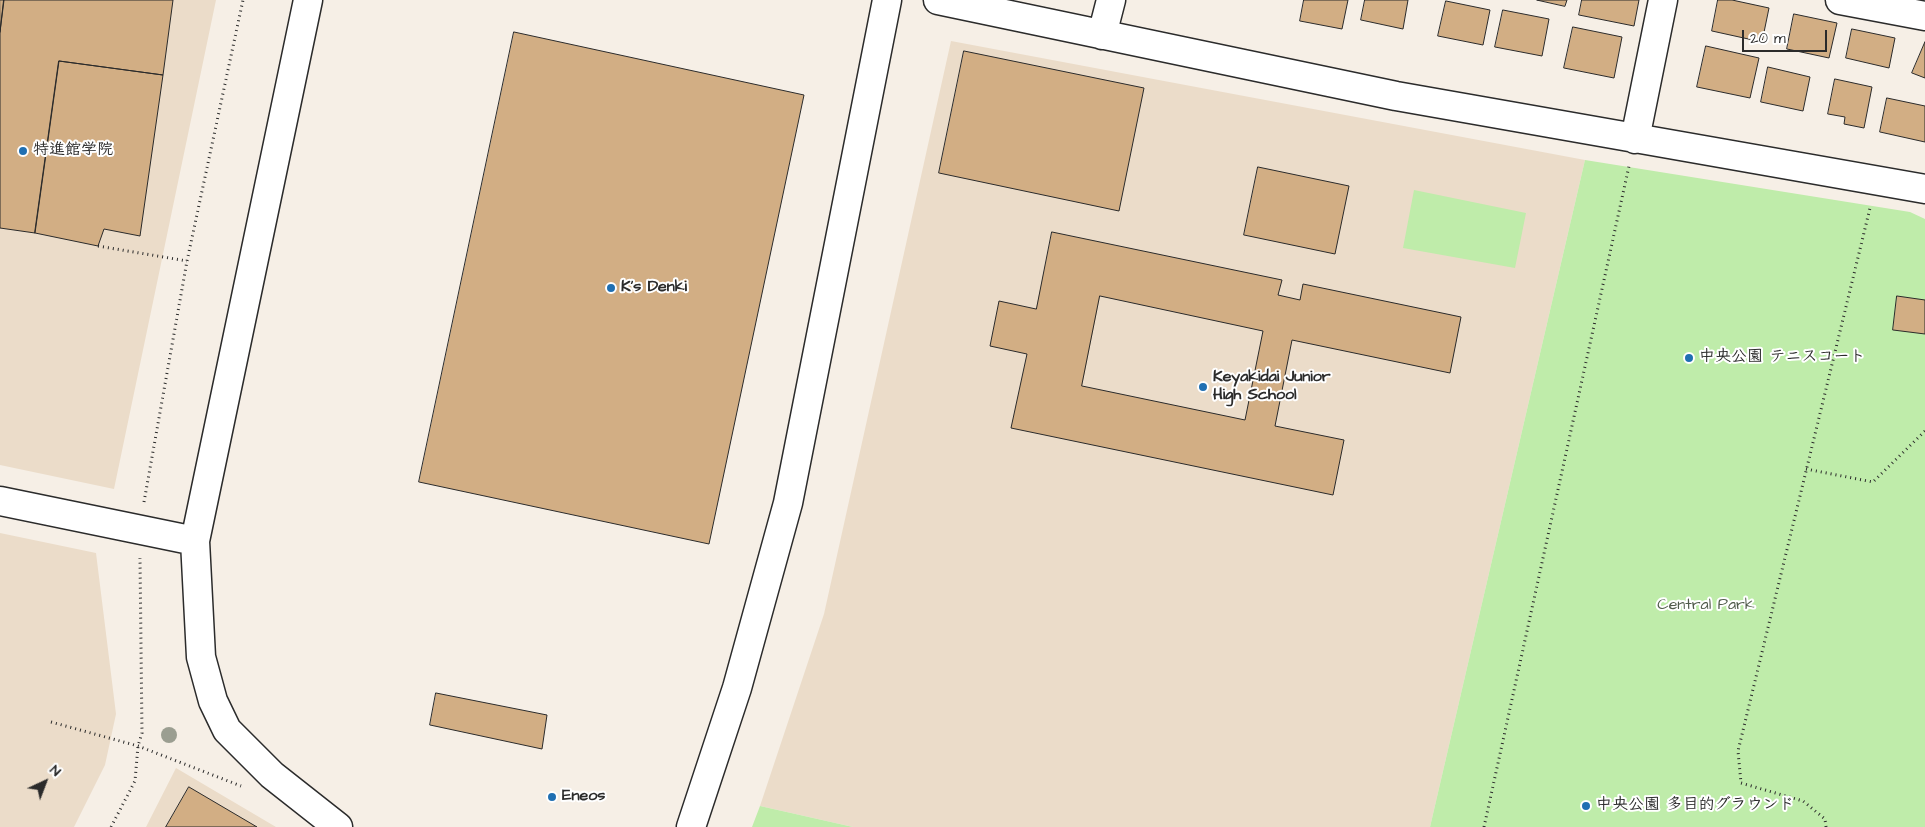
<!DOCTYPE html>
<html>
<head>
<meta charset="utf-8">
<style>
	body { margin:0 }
	#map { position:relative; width:1925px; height:827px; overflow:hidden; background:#f6efe6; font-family:"Architects Daughter",sans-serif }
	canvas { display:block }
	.north { position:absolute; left:20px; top:757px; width:50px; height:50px; -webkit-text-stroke:4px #fff; paint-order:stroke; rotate:43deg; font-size:14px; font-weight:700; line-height:20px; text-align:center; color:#2b2b2b }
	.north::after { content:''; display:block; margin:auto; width:18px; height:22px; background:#2b2b2b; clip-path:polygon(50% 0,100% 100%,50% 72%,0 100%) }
	.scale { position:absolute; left:1742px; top:30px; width:85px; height:22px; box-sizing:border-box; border:2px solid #2b2b2b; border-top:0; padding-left:6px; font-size:15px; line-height:18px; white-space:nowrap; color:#2b2b2b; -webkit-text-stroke:4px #fff; paint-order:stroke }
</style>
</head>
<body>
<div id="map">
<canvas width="1925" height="827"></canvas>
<div class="north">N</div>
<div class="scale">20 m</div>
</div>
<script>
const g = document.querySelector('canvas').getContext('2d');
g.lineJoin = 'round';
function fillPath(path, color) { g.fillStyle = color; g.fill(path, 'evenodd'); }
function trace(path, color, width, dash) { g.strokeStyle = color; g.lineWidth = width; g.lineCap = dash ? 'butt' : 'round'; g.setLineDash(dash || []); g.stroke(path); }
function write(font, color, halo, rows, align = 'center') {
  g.font = font + ' "Architects Daughter","Klee One",sans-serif'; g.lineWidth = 4; g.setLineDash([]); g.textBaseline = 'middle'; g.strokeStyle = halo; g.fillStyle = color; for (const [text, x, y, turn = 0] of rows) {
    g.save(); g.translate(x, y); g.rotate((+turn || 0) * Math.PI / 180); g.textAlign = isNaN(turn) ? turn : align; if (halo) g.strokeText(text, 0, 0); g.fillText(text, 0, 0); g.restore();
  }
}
fillPath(new Path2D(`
	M0 0H216L114 489 0 465Z
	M951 41 1585 160 1430 827H853L760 806 824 614Z
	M0 533 96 553 116 714 105 765 74 827H0Z
	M176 768 276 827H146Z`), '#ebdcc9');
fillPath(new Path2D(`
	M1585 160 1910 212 1925 219V827H1430Z
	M1414 190 1526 213 1515 268 1403 248Z
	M760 806 853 827H752Z`), '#bfecaa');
const building = new Path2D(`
	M0 0H4L0 32Z
	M4 0H173L163 75 59 61 35 233 0 228V32Z
	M1304 0H1348L1342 29 1300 21Z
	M1365 0H1408L1403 29 1361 20Z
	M1537 0H1567L1565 6Z
	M1582 0H1639L1634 26 1579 15Z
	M1718 0H1732L1769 8 1762 42 1712 31Z
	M1446 1 1490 10 1483 45 1438 36Z
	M1503 10 1549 19 1542 56 1495 47Z
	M1794 14 1837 23 1829 58 1787 49Z
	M1573 27 1622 37 1614 78 1564 68Z
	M1852 29 1895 38 1889 68 1846 58Z
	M514 32 804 95 709 544 419 482Z
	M1925 42V78L1912 73Z
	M1706 46 1759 58 1750 98 1697 87Z
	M964 51 1144 88 1119 211 939 173Z
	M59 61 163 75 140 236 104 229 98 246 35 233Z
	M1768 67 1810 77 1803 111 1761 102Z
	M1835 79 1872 87 1864 128 1844 124 1845 117 1828 114Z
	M1887 98 1925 106V142L1880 132Z
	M1258 167 1349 186 1335 254 1244 235Z
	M1052 232 1282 280 1278 295 1300 300 1303 284 1461 317 1450 373 1292 340 1275 426 1344 440 1333 495 1011 428 1027 354 990 346 999 301 1036 309ZM1100 296 1263 331 1245 420 1082 386Z
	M1897 296 1925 300V334L1893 330Z
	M436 693 547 715 542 749 430 725Z
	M189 787 257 827H166Z`);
fillPath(building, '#d2ae84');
trace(building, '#2b2b2b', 1);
const street = new Path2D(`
	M938 0 1396 96 1925 189
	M1840 0 1925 16
	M1102 35 1111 0
	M1635 139 1663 0`);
const secondary = new Path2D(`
	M308 0 195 541 201 657 213 701 227 730 272 775 338 827
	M0 501 195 541
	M691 827 737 688 788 503 887 0`);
trace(street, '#2b2b2b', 31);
trace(secondary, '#2b2b2b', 31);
trace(new Path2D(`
	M98 246 187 261
	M1806 469 1873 482 1925 431
	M144 502 187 261 243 0
	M51 722 138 746 241 786
	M111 827 135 781 138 746 142 733 140 558
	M1484 827 1629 166
	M1826 827 1825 819 1803 801 1741 783 1738 751 1870 208`), '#2b2b2b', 3, [1, 4]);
trace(street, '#fff', 28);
trace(secondary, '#fff', 28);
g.fillStyle = '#9b9e91';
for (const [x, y] of [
	[169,735]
]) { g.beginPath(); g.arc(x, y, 8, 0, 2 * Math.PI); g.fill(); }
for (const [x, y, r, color] of [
	[23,151,5,"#1f6fb2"],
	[611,288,5,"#1f6fb2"],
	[1689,358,5,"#1f6fb2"],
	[1203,387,5,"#1f6fb2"],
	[552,797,5,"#1f6fb2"],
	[1586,806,5,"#1f6fb2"]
]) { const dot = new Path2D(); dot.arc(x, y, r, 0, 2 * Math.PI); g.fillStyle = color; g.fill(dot); trace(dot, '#fff', 2); }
write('bold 16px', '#2b2b2b', '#fff', [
	["特進館学院",33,151],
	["K's Denki",621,288],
	["中央公園 テニスコート",1699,358],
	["Keyakidai Junior",1213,378],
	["High School",1213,396],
	["Eneos",562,797],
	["中央公園 多目的グラウンド",1596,806]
], 'left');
write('16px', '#505b4b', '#fff', [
	["Central Park",1706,606]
]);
</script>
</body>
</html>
